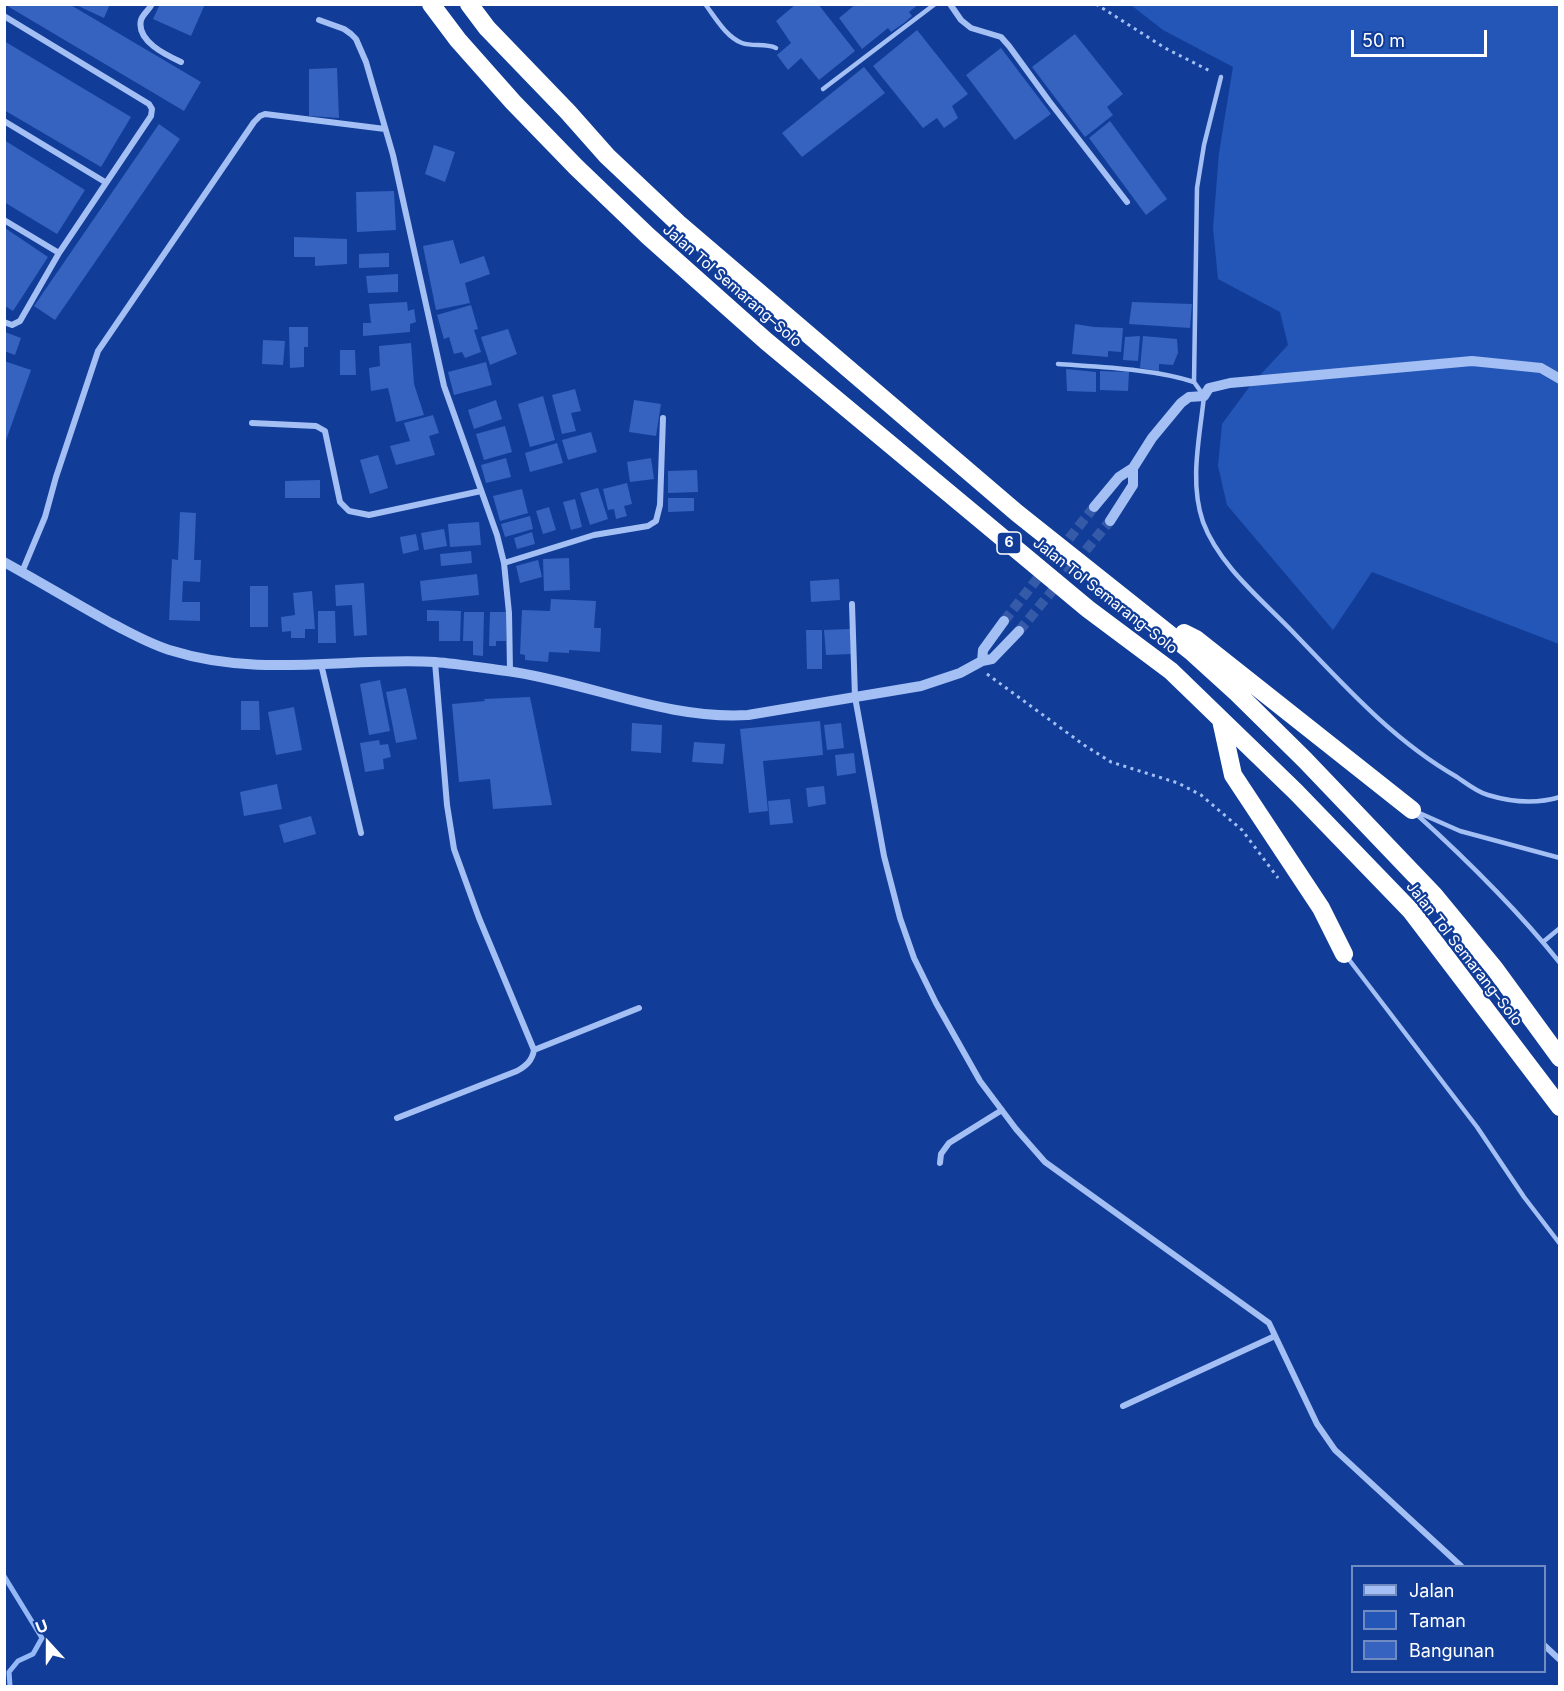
<!DOCTYPE html>
<html>
<head>
<meta charset="utf-8">
<style>
	body { margin:0 }
	#map { position:relative; width:1564px; height:1691px; overflow:hidden; background:#113d99; font-family:Inter,sans-serif }
	canvas { display:block }
	.frame { position:absolute; inset:0; border:6px solid #fff; pointer-events:none }
	.legend { position:absolute; left:1351px; top:1565px; width:195px; height:108px; box-sizing:border-box; background:#113d99; border:2px solid #708bc2; margin:0; padding:8px 10px; list-style:none; font-size:18px; color:#fff }
	.legend li { display:flex; align-items:center; gap:12px; height:30px }
	.legend b { width:30px; border:2px solid #708bc2 }
	.north { position:absolute; left:18px; top:1613px; width:60px; height:60px; -webkit-text-stroke:4px #113d99; paint-order:stroke; rotate:339deg; font-size:16px; font-weight:700; line-height:24px; text-align:center; color:#fff }
	.north::after { content:''; display:block; margin:auto; width:21px; height:27px; background:#fff; clip-path:polygon(50% 0,100% 100%,50% 72%,0 100%) }
	.scale { position:absolute; left:1351px; top:30px; width:136px; height:27px; box-sizing:border-box; border:3px solid #fff; border-top:0; padding-left:8px; font-size:18px; line-height:21px; white-space:nowrap; color:#fff; -webkit-text-stroke:4px #113d99; paint-order:stroke }
</style>
</head>
<body>
<div id="map">
<canvas width="1564" height="1691"></canvas>
<div class="frame"></div>
<ul class="legend">
<li><b style="height:8px;background:#a3bff4"></b>Jalan</li>
<li><b style="height:16px;background:#2456b8"></b>Taman</li>
<li><b style="height:16px;background:#3563bf"></b>Bangunan</li>
</ul>
<div class="north">U</div>
<div class="scale">50 m</div>
</div>
<script>
const g = document.querySelector('canvas').getContext('2d');
g.lineJoin = 'round';
function fillPath(path, color) { g.fillStyle = color; g.fill(path, 'evenodd'); }
function trace(path, color, width, dash) { g.strokeStyle = color; g.lineWidth = width; g.lineCap = dash ? 'butt' : 'round'; g.setLineDash(dash || []); g.stroke(path); }
function write(font, color, halo, rows, align = 'center') {
  g.font = font + ' Inter,sans-serif'; g.lineWidth = 4.5; g.setLineDash([]); g.textBaseline = 'middle'; g.strokeStyle = halo; g.fillStyle = color; for (const [text, x, y, turn = 0] of rows) {
    g.save(); g.translate(x, y); g.rotate((+turn || 0) * Math.PI / 180); g.textAlign = isNaN(turn) ? turn : align; if (halo) g.strokeText(text, 0, 0); g.fillText(text, 0, 0); g.restore();
  }
}
fillPath(new Path2D(`
	M1131 5H1559V644L1372 572 1333 630 1227 505 1218 466 1222 424 1250 386 1288 345 1280 312 1218 279 1213 228 1219 153 1233 67 1163 30Z`), '#2456b8');
trace(new Path2D(`
	M4 1576 42 1638 33 1654 18 1661 9 1672 10 1686`), '#95b8f7', 5);
fillPath(new Path2D(`
	M4 4H69L201 82 184 111Z
	M74 4H110L104 18Z
	M160 4H205L191 36 153 19Z
	M796 4H818L855 51 819 80 801 58 788 70 777 55 791 43 776 21Z
	M856 4H919L909 12 912 16 904 23 891 32 888 28 862 49 839 18Z
	M917 30 968 94 952 106 958 118 944 128 937 118 923 128 873 66Z
	M1075 34 1123 94 1107 107 1113 115 1085 137 1032 67Z
	M4 41 131 117 101 167 4 110Z
	M1001 48 1051 114 1015 140 966 75Z
	M864 67 885 93 802 157 782 133Z
	M337 68 339 118 309 116V69Z
	M1110 121 1167 199 1146 215 1089 138Z
	M159 124 180 139 55 320 34 306Z
	M4 140 85 190 57 234 4 202Z
	M434 145 455 152 445 182 425 174Z
	M394 191 396 230 357 232 356 192Z
	M5 228 48 257 13 311 5 306Z
	M294 237 347 239V264L315 266V257H294Z
	M453 240 460 264 484 256 490 274 465 283 470 303 436 310 423 246Z
	M389 253V267L359 268V254Z
	M398 274V292L368 293 366 276Z
	M407 302 408 311 414 309 416 322 410 324V332L363 336V323H371L369 304Z
	M1132 302 1192 304 1190 328 1129 324Z
	M471 305 478 329 474 330 481 352 465 358 462 352 454 354 449 337 444 339 437 315Z
	M1075 324 1094 327 1123 328 1121 352 1108 351V357L1072 354Z
	M289 327H308V347H304V367L290 368Z
	M508 329 517 354 490 365 481 337Z
	M5 332 21 338 15 355 4 351Z
	M1140 336 1138 361 1123 360 1125 337Z
	M1143 336 1177 339 1178 353 1173 365 1159 364V371L1140 368Z
	M263 340 285 341 283 365 262 364Z
	M411 343 414 384 424 415 396 422 388 388 371 391 369 368 380 366 379 346Z
	M340 350H355L356 375H340Z
	M4 361 31 370 5 443H4Z
	M486 362 492 385 454 395 448 372Z
	M1066 369 1096 372V392L1067 391Z
	M1100 371 1129 372 1128 391 1100 390Z
	M575 389 581 411 571 413 576 431 562 434 552 395Z
	M543 396 555 440 530 447 518 404Z
	M496 400 502 419 474 429 468 410Z
	M634 400 661 404 656 436 629 432Z
	M433 415 439 433 429 436 435 455 396 465 390 446 410 441 404 423Z
	M505 426 512 452 484 460 476 434Z
	M591 432 597 452 568 460 562 440Z
	M557 443 563 463 530 472 525 453Z
	M378 455 388 488 370 494 360 460Z
	M506 458 511 477 486 483 481 465Z
	M651 458 654 479 630 482 627 462Z
	M697 470 698 492 668 493V471Z
	M320 480V498H285V481Z
	M627 483 632 504 624 506 627 516 616 519 614 509 608 510 603 489Z
	M598 488 608 519 590 525 580 493Z
	M522 489 528 513 500 521 493 496Z
	M668 498H694V511L668 512Z
	M575 499 582 527 571 530 563 502Z
	M549 507 556 530 543 534 536 511Z
	M180 512 196 513 194 560H201L200 582 183 581 182 602H200V621L169 620 172 559 178 560Z
	M530 516 533 529 505 537 501 524Z
	M479 522 481 545 450 547 448 524Z
	M444 529 447 546 424 550 421 533Z
	M532 532 535 544 517 549 514 538Z
	M416 534 419 550 403 554 400 537Z
	M471 551 472 563 441 566 440 554Z
	M569 558 570 590 544 591 543 559Z
	M538 560 542 577 520 583 516 566Z
	M477 574 479 595 422 601 420 581Z
	M839 579 840 600 811 602 810 581Z
	M364 583 367 635 354 636 352 605 336 606 335 585Z
	M250 586H268V627H250Z
	M312 591 315 629H305V638H291V631L282 632 281 617 295 615 293 593Z
	M551 599 596 601 594 628H601L600 652 569 650V653L549 652 548 662 525 660V655L520 654 522 610 550 611Z
	M427 610 461 611 460 641H439V621H427Z
	M318 611H335L336 643H318Z
	M464 612H484L483 656 473 655V641H463Z
	M490 612H506V641H496V646H489Z
	M850 629 851 654 826 655 824 630Z
	M806 630H822V669H807Z
	M380 680 390 731 369 735 360 684Z
	M406 688 417 739 396 743 386 692Z
	M530 697 552 805 493 809 490 779 459 782 452 704 485 701 484 699Z
	M241 701H259L260 730H241Z
	M294 707 302 750 276 755 268 712Z
	M820 721 823 755 763 761 768 811 749 813 740 729Z
	M632 723 662 725 661 753 631 751Z
	M841 723 844 748 827 750 824 725Z
	M379 740 380 745 388 744 391 757 383 759 384 769 365 772 360 743Z
	M694 742 725 744 723 764 692 762Z
	M854 753 856 773 837 776 835 755Z
	M277 784 282 809 244 816 240 792Z
	M824 786 826 804 808 807 806 788Z
	M790 799 793 823 770 825 768 801Z
	M311 816 316 834 284 843 279 825Z`), '#3563bf');
trace(new Path2D(`
	M1004 621 1094 507
	M1019 631 1110 521`), '#355aa8', 10, [10, 5]);
trace(new Path2D(`
	M1096 4 1165 48 1212 72
	M987 674 1084 745 1111 762 1178 783 1201 795 1242 830 1278 878`), '#a3bff4', 3, [3, 4.5]);
trace(new Path2D(`
	M705 4C715 17 726 37 742 43 753 47 765 43 776 48
	M1221 77 1204 145 1197 188 1194 382 1204 396C1200 436 1189 482 1203 522 1219 565 1260 598 1291 630 1342 683 1392 740 1457 777 1466 783 1477 792 1488 795 1511 802 1537 804 1560 797
	M823 89 935 4
	M1058 364C1099 367 1156 369 1194 382
	M1414 812C1466 859 1516 908 1560 963
	M1417 812 1460 831 1560 858
	M1543 942 1560 928
	M1347 957 1477 1127 1524 1197 1560 1244`), '#a3bff4', 4.5);
trace(new Path2D(`
	M152 4C149 10 143 14 141 20 136 41 166 55 181 62
	M950 4 961 20 971 28 1001 37 1009 46 1049 101 1127 202
	M4 16 149 104 152 109 151 116 59 253 20 321 12 325 4 322
	M319 20 344 29 351 34 356 39 366 62 393 155 444 386 497 535 504 563 509 613 510 671
	M4 121 105 182
	M4 220 59 253
	M252 423 316 426 325 431 340 502 349 511 369 515 481 491
	M504 563 594 535 648 526 656 521 660 505 663 418
	M22 572 45 517 56 477 98 351 254 122 260 116 265 114 385 129
	M852 604 855 697 884 856 900 918 914 958 936 1003 980 1081 1016 1129 1045 1162 1269 1323 1317 1424 1335 1450 1461 1566
	M321 664 361 833
	M534 1050 639 1008
	M397 1118 517 1071C526 1066 532 1061 534 1050L479 918 454 849 447 805 435 662
	M940 1163 941 1154 949 1143 1002 1110
	M1123 1406 1275 1336
	M1544 1645 1560 1660`), '#a3bff4', 6);
trace(new Path2D(`
	M1094 507 1119 477 1133 468 1152 438 1181 403 1189 397 1204 396 1209 388 1230 383 1472 361 1541 368 1560 379
	M1110 521 1133 485V468
	M4 562C40 582 75 603 111 623 131 633 151 645 173 651 258 678 348 657 435 662 459 664 483 668 507 671 588 682 665 720 748 715L921 686 960 673 982 661 992 659 1019 631
	M982 661 983 650 1004 621`), '#a3bff4', 10);
trace(new Path2D(`
	M431 4 458 40 513 102 576 167 648 236 766 341 1088 609 1171 671 1296 792 1411 911 1560 1107
	M469 4 487 28 568 112 607 156 678 223 1017 513 1193 653 1237 693 1305 760 1434 895 1495 969 1560 1058
	M1184 633 1196 639 1412 810
	M1221 720 1233 775 1321 908 1344 954`), '#fff', 18);
for (const [x, y, w] of [
	[1009,543,24]
]) { const box = new Path2D(); box.roundRect(x - w / 2, y - 11, w, 22, 4.5); g.fillStyle = '#113d99'; g.fill(box); trace(box, '#fff', 1.5); }
write('bold 14px', '#fff', null, [
	["6",1009,543]
]);
write('15px', '#fff', '#113d99', [
	["Jalan Tol Semarang–Solo",732,286,41],
	["Jalan Tol Semarang–Solo",1105,596,38],
	["Jalan Tol Semarang–Solo",1464,954,52]
]);
</script>
</body>
</html>
